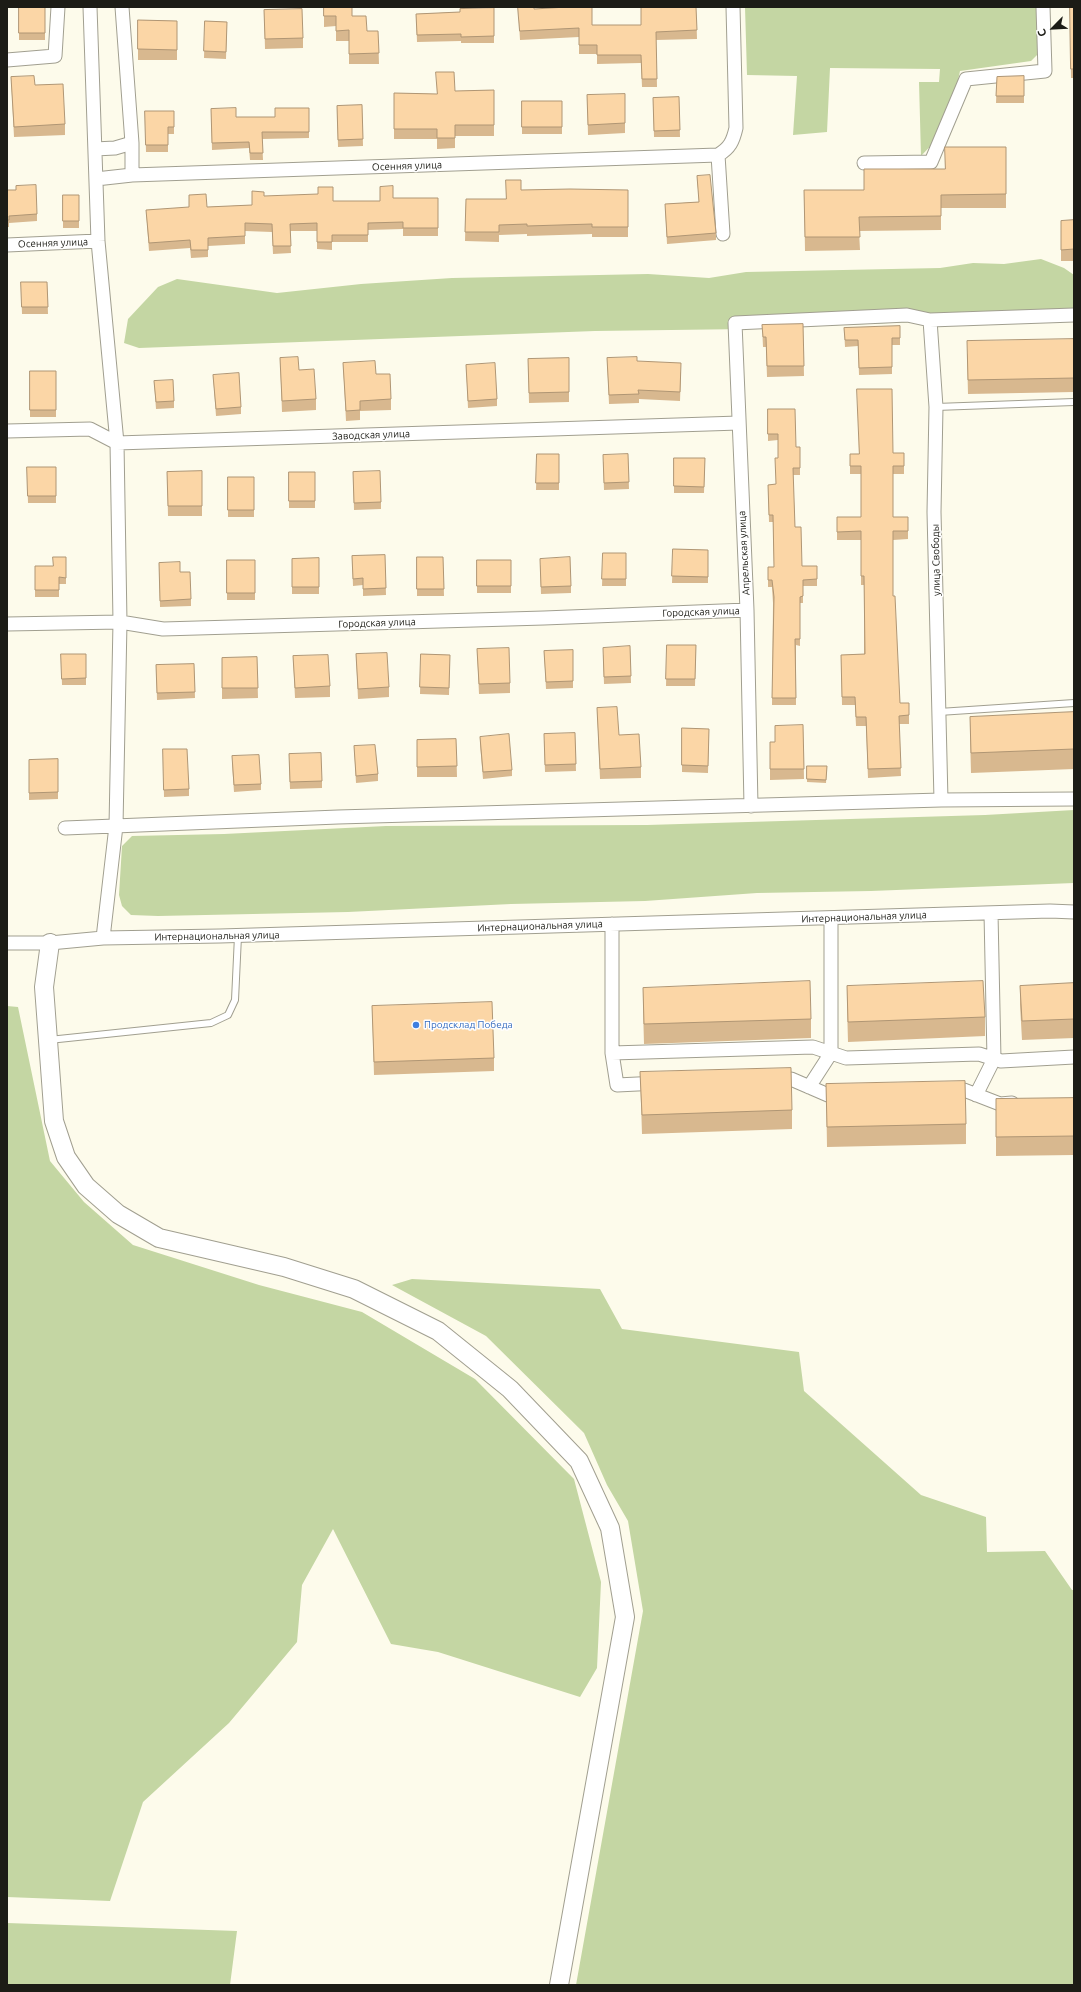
<!DOCTYPE html>
<html>
<head>
<meta charset="utf-8">
<style>
	body { margin:0 }
	#map { position:relative; width:1081px; height:1992px; overflow:hidden; background:#fdfbeb; font-family:Ubuntu,sans-serif }
	canvas { display:block }
	.frame { position:absolute; inset:0; border:8px solid #1c1c16; pointer-events:none }
	.north { position:absolute; left:1033px; top:8px; width:40px; height:40px; -webkit-text-stroke:3px #fff; paint-order:stroke; rotate:246deg; font-size:11px; font-weight:700; line-height:16px; text-align:center; color:#1c1c16 }
	.north::after { content:''; display:block; margin:auto; width:14px; height:18px; background:#1c1c16; clip-path:polygon(50% 0,100% 100%,50% 72%,0 100%) }
</style>
</head>
<body>
<div id="map">
<canvas width="1081" height="1992"></canvas>
<div class="frame"></div>
<div class="north">С</div>
</div>
<script>
const g = document.querySelector('canvas').getContext('2d');
g.lineJoin = 'round';
function fillPath(path, color) { g.fillStyle = color; g.fill(path, 'evenodd'); }
function trace(path, color, width, dash) { g.strokeStyle = color; g.lineWidth = width; g.lineCap = dash ? 'butt' : 'round'; g.setLineDash(dash || []); g.stroke(path); }
function write(font, color, halo, rows, align = 'center') {
  g.font = font + ' Ubuntu,sans-serif'; g.lineWidth = 3; g.setLineDash([]); g.textBaseline = 'middle'; g.strokeStyle = halo; g.fillStyle = color; for (const [text, x, y, turn = 0] of rows) {
    g.save(); g.translate(x, y); g.rotate((+turn || 0) * Math.PI / 180); g.textAlign = isNaN(turn) ? turn : align; if (halo) g.strokeText(text, 0, 0); g.fillText(text, 0, 0); g.restore();
  }
}
fillPath(new Path2D(`
	M745 7H1041L1038 54 1031 61 960 71 951 113 940 136 921 156 919 82H939L940 69 830 68 827 132 793 135 797 76 747 75Z
	M1041 259 1064 268 1074 275V309L960 312 914 322 747 329 595 331 139 348 124 343 128 319 158 287 177 279 277 293 361 284 452 278 648 274 709 278 746 272 940 268 973 263 1004 264Z
	M1074 810V883L871 891 757 893 645 901 511 904 348 912 158 916 131 915 122 906 119 895 122 846 132 836 224 834 386 826 647 825 985 815Z
	M7 1006 18 1007 50 1161 84 1202 133 1245 259 1285 362 1312 475 1379 574 1479 601 1582 597 1668 580 1697 438 1652 391 1644 333 1529 302 1585 297 1642 229 1723 143 1802 110 1901 7 1897Z
	M412 1279 600 1289 622 1329 799 1352 804 1391 921 1495 986 1517 987 1552 1045 1551 1072 1590H1074V1985H576L643 1611 628 1521 607 1485 584 1433 486 1336 392 1285Z
	M7 1923 237 1931 230 1985H7Z`), '#c4d6a3');
const lane = new Path2D(`
	M936 407 1074 402
	M939 712 1074 703
	M49 1040 211 1023 228 1015 235 1000 238 936`);
const street = new Path2D(`
	M90 7 98 241 117 443 120 622 116 826 103 938
	M7 60 55 56 58 7
	M132 143V175
	M95 149 115 148 132 143 122 7
	M864 163 931 162 966 79 1045 71 1043 7
	M96 179 132 175 718 155
	M723 234 718 155C730 148 733 141 736 128L733 7
	M7 245 98 241
	M930 320 936 407 934 512 941 800
	M7 431 90 429 117 443 739 423
	M7 624 120 622 163 629 544 618 747 610
	M751 806 747 610 735 323 907 315 930 320 1074 315
	M65 828 338 817 941 800 1074 799
	M612 924V1053L813 1047 846 1058 979 1054 1001 1061 1074 1057
	M7 943H50L103 938 220 936 1050 911 1074 912
	M612 1053 617 1085 658 1083
	M774 1079H791L828 1095H843
	M809 1087 831 1053V918
	M948 1091 964 1090 1000 1104 1012 1103
	M976 1095 994 1059 991 913`);
const secondary = new Path2D(`
	M50 943 44 987 54 1121 66 1157 86 1186 118 1214 159 1238 284 1267 354 1289 438 1331 510 1389 579 1461 610 1528 625 1617 559 1985`);
trace(lane, '#a19f90', 8);
trace(street, '#a19f90', 15);
trace(secondary, '#a19f90', 20);
trace(lane, '#fff', 6);
trace(street, '#fff', 13);
trace(secondary, '#fff', 18);
fillPath(new Path2D(`
	M19 7H45V40H19Z
	M324 7 352 16 367 31H378L379 64H349V41H336V26L324 27Z
	M518 7H534V9L592 25H641L696 7 697 39 656 40 657 87H642L641 63 597 64V54H579V37L520 40Z
	M1070 7H1074V78H1071Z
	M494 8V43H461V41L417 42 416 14 460 12Z
	M264 10 303 38V48L265 49Z
	M138 20 177 21V60H138Z
	M205 21 227 22 226 59 204 58Z
	M1024 76V103H996L997 77Z
	M11 77 35 85 65 124V135L14 137Z
	M494 90V136H455V148L437 149V139H394V93L437 94 455 91Z
	M587 95 625 123V133L588 135Z
	M679 97 680 137H654L653 98Z
	M522 101H562V134H522Z
	M362 105 363 146 338 147 337 106Z
	M309 108V138L262 139 263 160H250L249 148 212 150 211 109 236 117H275Z
	M145 111H174V134H168V152H146Z
	M1006 147V208H941V230L859 231 860 250 805 251 804 190H864L945 169Z
	M697 176 716 233V240L667 244 665 204 699 202Z
	M7 190 37 214V221L9 223V227H7Z
	M521 190H628V237H592V234L527 236V234L499 235V242L465 241 466 199H506Z
	M63 195H79V228H63Z
	M264 196 333 201H380L393 198H438V236H403V229L368 230V242H332V250L317 249V231H290L291 253 273 254 272 232 245 231V244L208 246V257L191 258 190 248 149 251 146 210 252 205Z
	M1074 220V261H1061V221Z
	M21 282H47L48 314H22Z
	M803 324 804 376 767 377 766 347H763L762 325Z
	M900 326V345H892V374L859 375 858 346 845 347 844 328Z
	M1074 339V392L968 394 967 354Z
	M280 358 299 370 316 399V410L282 412Z
	M569 358V402L529 403 528 359Z
	M607 358 637 361 681 372 680 401 639 399V403L609 404Z
	M343 363 376 374 391 399V410L360 411V420L346 421Z
	M466 365 497 399V406L468 408Z
	M30 371H56V417H30Z
	M213 375 241 407V414L216 416Z
	M154 381 174 401V408L156 409Z
	M768 409 796 447H800V475H793L795 527 802 566 817 579V586H803V603H800V646L796 645V705H772L773 603 772 587H768V567H774L773 522H769L768 485 776 484 778 458V440L768 441Z
	M893 453 904 466V474H893V517H908V539L893 540V596L900 703 909 715V724H899L901 776 868 778 866 726H856L855 705H842L841 655 864 654V585H861V540H837V517H861V474H850V454Z
	M537 454H559V490H536Z
	M628 454 629 489 604 490 603 462Z
	M674 458H705L704 493H674Z
	M27 467H56V503H28Z
	M202 471V516H168L167 472Z
	M289 472H315V508H289Z
	M353 472 381 502V509L354 510Z
	M228 477H254V517H228Z
	M673 549 708 550V583H672Z
	M603 553H626V586H602Z
	M385 555 386 595 363 596V585L353 586 352 556Z
	M66 557V584H59V597H35V566H53Z
	M417 557H443L444 596H417Z
	M319 558V594H292V559Z
	M227 560H255V600H227Z
	M477 560H511V593H477Z
	M159 563 180 572 191 599V606L160 607Z
	M540 565 571 586V593L541 594Z
	M667 645H696L695 686H666Z
	M630 646 631 683 604 684 603 655Z
	M477 649 510 683V693L479 694Z
	M573 650V688L546 689 544 651Z
	M61 654H86V685H62Z
	M356 654 389 687V697L358 699Z
	M421 654 450 655 449 695 420 694Z
	M293 656 330 686V697L295 698Z
	M257 657 258 698 222 699V658Z
	M194 664 195 698 157 700 156 665Z
	M597 708 619 735 641 767V778L600 779Z
	M1074 712V769L971 773 970 736V717Z
	M803 725 804 779 770 780V742H775Z
	M682 728 709 729 708 773 682 772Z
	M575 733 576 771 545 772 544 741Z
	M480 737 512 770V776L483 779 480 744Z
	M456 739 457 777H417V740Z
	M354 746 378 774V781L356 783Z
	M163 749 189 789V796L164 797Z
	M58 759V799L29 800V760Z
	M289 761 322 781V788L290 789Z
	M232 763 261 784V790L234 792Z
	M807 766H827L826 783 807 782Z
	M1074 983V1038L1022 1040 1020 1005V986Z
	M847 986 985 1017V1036L848 1042 847 1006Z
	M643 988 811 1019V1038L644 1044 643 1008Z
	M372 1006 494 1058V1071L374 1075Z
	M640 1072 792 1110V1129L642 1134Z
	M826 1084 966 1124V1144L827 1147Z
	M1074 1098V1155L996 1156V1099Z`), '#d8b88f');
const building = new Path2D(`
	M19 7H45V33H19Z
	M324 7H352V16H366L367 31H378L379 53 349 54V30L336 31V16H324Z
	M518 7H534V9L567 7H592V25H641V7H696L697 30 656 32 657 79H642L641 55H597V45H579V28L520 31Z
	M1070 7H1074V69H1071Z
	M494 8V36L461 37V34L417 35 416 14 460 12V9Z
	M302 9 303 38 265 39 264 10Z
	M138 20 177 21V50L138 49Z
	M205 21 227 22 226 52 204 51Z
	M436 72H454L455 91 494 90V125H455V138H437V129H394V93L437 94Z
	M34 76 35 85 63 84 65 124 14 127 11 77Z
	M1024 76V96H996L997 77Z
	M625 94V123L588 125 587 95Z
	M679 97 680 130 654 131 653 98Z
	M522 101H562V127H522Z
	M362 105 363 139 338 140 337 106Z
	M236 108V117H275V108H309V132H262L263 153H250L249 142 212 143 211 109Z
	M145 111H174V127H168V145H146Z
	M945 147H1006V194L941 195V216L859 217 860 237H805L804 190H864V169H945Z
	M710 175 716 233 667 237 665 204 699 202 697 176Z
	M506 180H521V190L570 189 628 190V227H592V224L527 226V224L499 225V232H465L466 199H506Z
	M36 185 37 214 9 216V220H7V190H16V186Z
	M393 186V198H438V228H403V222L368 223V235H332V242H317V223L290 224 291 246H273L272 224 245 223V236L208 238V250H191L190 240 149 243 146 210 189 207V195L206 194 207 207 252 205V191L264 192V196L318 194V187H333V201H380V187Z
	M63 195H79V221H63Z
	M1074 220V249L1061 250V221Z
	M21 282H47L48 307H22Z
	M803 324 804 366H767L766 337H763L762 325Z
	M900 326V338H892V367L859 368 858 340H845L844 328Z
	M1074 339V378L968 380 967 341Z
	M298 357 299 370 314 369 316 399 282 401 280 358Z
	M637 357V361L681 363 680 392 638 390 639 394 609 395 607 358Z
	M569 358V392L529 393 528 359Z
	M375 361 376 374H390L391 399 360 401V410L346 411 343 363Z
	M495 363 497 399 468 401 466 365Z
	M30 371H56V410H30Z
	M239 373 241 407 216 409 213 375Z
	M173 380 174 401 156 402 154 381Z
	M857 389H892L893 453H904V466H893V517H908V531H893V596H895L900 703H909V715L899 716 901 768 868 769 866 717H856L855 697H842L841 655 865 654 864 576H861V531L837 532V517H861V466H850V454H859Z
	M768 409H795L796 447H800V468H793L795 527H801L802 566H817V579L803 580V596L800 597V639H795L796 698H772L774 597 772 580H768V567H774L773 515H769L768 485 776 484 775 458H778V434H768Z
	M537 454H559V483H536Z
	M628 454 629 482 604 483 603 455Z
	M674 458H705L704 487 674 486Z
	M27 467H56V496H28Z
	M202 471V506H168L167 472Z
	M380 471 381 502 354 503 353 472Z
	M289 472H315V501H289Z
	M228 477H254V510H228Z
	M673 549 708 550V577L672 576Z
	M603 553H626V579H602Z
	M385 555 386 588 363 589V578L353 579 352 556Z
	M53 557H66V578L59 577V590H35V566H53Z
	M417 557H443L444 589H417Z
	M570 557 571 586 541 587 540 559Z
	M319 558V587H292V559Z
	M227 560H255V593H227Z
	M477 560H511V586H477Z
	M180 562V572H190L191 599 160 601 159 563Z
	M667 645H696L695 679H666Z
	M630 646 631 676 604 677 603 648Z
	M509 648 510 683 479 684 477 649Z
	M573 650V681L546 682 544 651Z
	M387 653 389 687 358 689 356 654Z
	M61 654H86V678L62 679Z
	M421 654 450 655 449 688 420 687Z
	M328 655 330 686 295 688 293 656Z
	M257 657 258 688H222V658Z
	M194 664 195 692 157 693 156 665Z
	M617 707 619 735 639 734 641 767 600 769 597 708Z
	M1074 712V749L971 753 970 717Z
	M803 725 804 769H770V742H775V726Z
	M682 728 709 729 708 766 682 765Z
	M575 733 576 764 545 765 544 734Z
	M509 734 512 770 483 772 480 737Z
	M456 739 457 766 417 767V740Z
	M375 745 378 774 356 776 354 746Z
	M163 749H187L189 789 164 790Z
	M321 753 322 781 290 782 289 754Z
	M259 755 261 784 234 785 232 756Z
	M58 759V792L29 793V760Z
	M807 766H827L826 780 807 779Z
	M810 981 811 1019 644 1024 643 988Z
	M983 981 985 1017 848 1022 847 986Z
	M1074 983V1019L1022 1021 1020 986Z
	M492 1002 494 1058 374 1062 372 1006Z
	M791 1068 792 1110 642 1115 640 1072Z
	M965 1081 966 1124 827 1127 826 1084Z
	M1074 1098V1136L996 1137V1099Z`);
fillPath(building, '#fbd6a6');
trace(building, '#b09674', 1);
for (const [x, y, r, color] of [
	[416,1025,4,"#3f7fe0"]
]) { const dot = new Path2D(); dot.arc(x, y, r, 0, 2 * Math.PI); g.fillStyle = color; g.fill(dot); trace(dot, '#fff', 1.5); }
write('10px', '#1c1c16', '#fff', [
	["Осенняя улица",407,166,-2],
	["Осенняя улица",53,243,-2],
	["Заводская улица",371,435,-2],
	["Апрельская улица",744,553,-93],
	["улица Свободы",936,560,-91],
	["Городская улица",701,612,-2],
	["Городская улица",377,623,-2],
	["Интернациональная улица",864,917,-2],
	["Интернациональная улица",540,926,-2],
	["Интернациональная улица",217,936,-1]
]);
write('10px', '#366cbe', '#fff', [
	["Продсклад Победа",424,1025]
], 'left');
</script>
</body>
</html>
